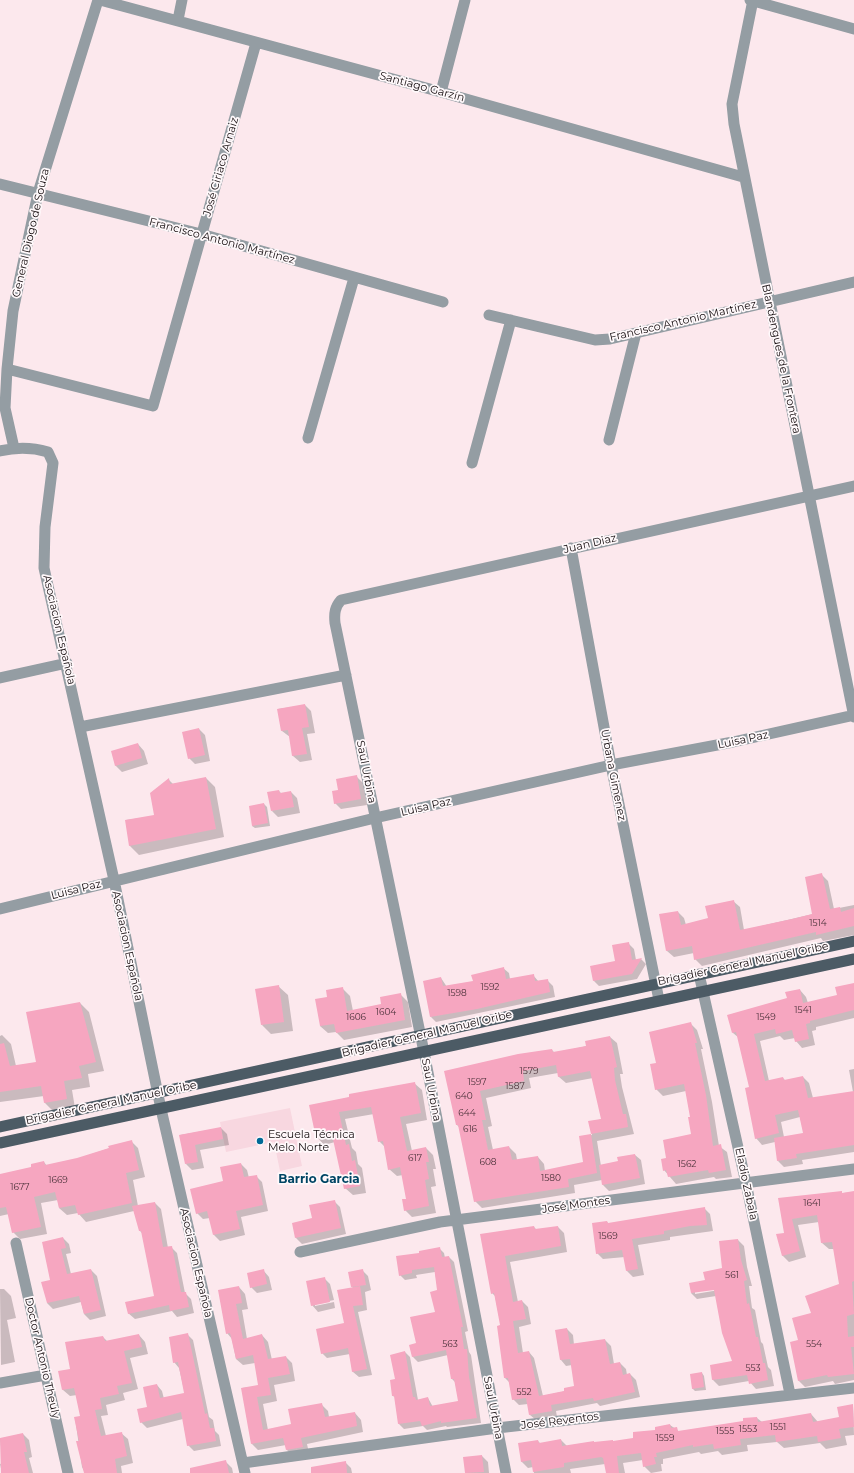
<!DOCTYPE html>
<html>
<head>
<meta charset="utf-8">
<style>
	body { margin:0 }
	canvas { display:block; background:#fce8ed }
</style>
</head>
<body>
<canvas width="854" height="1473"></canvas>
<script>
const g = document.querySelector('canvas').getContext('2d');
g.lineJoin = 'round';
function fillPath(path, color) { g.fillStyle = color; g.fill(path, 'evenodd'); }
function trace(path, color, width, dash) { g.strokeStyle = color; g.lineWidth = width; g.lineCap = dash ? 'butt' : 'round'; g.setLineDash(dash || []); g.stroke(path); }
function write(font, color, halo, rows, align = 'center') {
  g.font = font + ' Montserrat,sans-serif'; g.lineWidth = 3.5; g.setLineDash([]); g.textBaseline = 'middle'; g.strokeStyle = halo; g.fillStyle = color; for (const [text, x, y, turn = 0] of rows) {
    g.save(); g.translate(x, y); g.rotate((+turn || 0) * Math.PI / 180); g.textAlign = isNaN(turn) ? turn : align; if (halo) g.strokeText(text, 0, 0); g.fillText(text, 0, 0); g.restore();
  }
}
fillPath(new Path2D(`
	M290 1108 302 1166 280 1171 274 1142 226 1152 220 1122Z`), '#f8d7e0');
fillPath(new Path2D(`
	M305 705 311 711 315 733 307 734 312 760 300 762 293 756 290 737 282 731 278 709Z
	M199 729 205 735 210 761 195 764 189 758Z
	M138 744 144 751 148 764 122 772 115 765Z
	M357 777 363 783 367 805 341 809 335 803 339 790Z
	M206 778 215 787 224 837 139 855 130 846 126 820 156 816 169 780 173 784Z
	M279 791 282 794 291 792 297 798 300 813 278 817 272 811Z
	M264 804 267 807 270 826 255 828 252 826Z
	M821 874 828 881 834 909 854 905V935L823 941 821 938 702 966 695 959 694 953 674 957 667 951 661 915 678 912 684 918 686 925 709 919 733 901 740 907 744 930 813 914Z
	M629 944 634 949 636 960 641 959 646 964 637 979 599 986 594 981 592 967 616 962Z
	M503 968 509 973 510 979 533 975 539 982 547 980 553 986 555 997 436 1022 431 1017 441 978 447 987 474 982Z
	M854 984V1018L816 1027V1030L812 1031 815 1045 802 1048 796 1041 795 1038 784 1040 780 1036 760 1041 769 1081 783 1078 786 1081 803 1077 809 1083 813 1098 853 1092 849 1070 854 1069V1152L802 1160 803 1164 784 1167 778 1161 775 1142 762 1145 756 1138 750 1088 739 1038 733 1033 729 1015 788 999 800 990 806 997 808 1003 838 996ZM800 1117 804 1134 784 1137 781 1122Z
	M278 986 288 995 293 1031 271 1034 262 1025Z
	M342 988 350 996 353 1011 382 1005 400 994 408 1002 412 1027 344 1040 336 1032 328 1033 320 1026 328 998Z
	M80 1003 89 1012 104 1071 88 1074 90 1087 72 1090 75 1108 54 1112 45 1103 44 1096 0 1102V1036L2 1035 11 1044 16 1066 37 1063Z
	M690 1023 697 1030 703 1049H701L712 1102 719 1146 727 1152 732 1177 716 1179 714 1177 676 1184 664 1170 667 1159 692 1135V1118L686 1091 663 1096 656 1089 657 1064Z
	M610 1037 617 1043 623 1074H620L622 1087 634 1134 597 1141 601 1166 619 1162 635 1155 641 1160 645 1184 609 1191 603 1185 602 1180 574 1185 575 1193 482 1208 475 1201 460 1128 457 1125 445 1072 552 1050 555 1053 587 1046ZM558 1073 559 1077 566 1083 593 1078 602 1119 590 1122 592 1135 580 1137 584 1163 545 1171 544 1164 538 1157 517 1160 516 1154 509 1147 493 1150 488 1127 492 1126 486 1098 531 1088 529 1078Z
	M414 1083 422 1090 427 1120 406 1124 412 1151 426 1148 433 1155 436 1169H433L436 1186 431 1187 436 1213 412 1217 405 1210 407 1199 403 1175 397 1176 389 1169 385 1147 379 1141 374 1114 345 1119 352 1148 356 1152 358 1164 362 1168 366 1193 353 1195 345 1188 335 1142 324 1145 317 1137 311 1106Z
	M221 1128 227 1134 229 1145 200 1150 204 1168 192 1170 186 1164 180 1135Z
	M131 1141 138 1148 145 1177 133 1180 138 1206 155 1203 161 1209 168 1248 171 1247 177 1253 185 1293 191 1299 194 1313 177 1317 172 1311 135 1319 128 1313 155 1297 143 1234 140 1231 134 1211 86 1222 78 1213 67 1215 59 1208 58 1200 41 1203 47 1234 20 1239 13 1232 9 1214 0 1216V1176L24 1171 44 1162 47 1166 77 1159Z
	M241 1164 247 1170 249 1178 256 1176 262 1182 268 1211 241 1217 245 1235 220 1241 214 1235 210 1218 203 1219 197 1213Z
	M854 1192V1380L835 1384 833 1381 805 1387 798 1380 799 1341 812 1314 840 1285 834 1249H829L822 1243 819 1222 798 1225 806 1257 789 1262 782 1255 785 1233 779 1199Z
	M334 1201 340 1207 346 1234 302 1244 296 1238 293 1224 313 1219Z
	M704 1208 710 1214 713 1231 670 1237V1240L638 1245 644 1275 633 1277 627 1271 625 1257 603 1259 597 1253 607 1222 609 1224Z
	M534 1227 537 1230 558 1227 564 1233 567 1252 510 1262 518 1302 522 1301 528 1307 531 1324 519 1327 523 1353 529 1352 534 1358 543 1396 566 1391 575 1387 572 1365 566 1366 561 1360 567 1329 573 1335 574 1345 605 1340 611 1346 614 1364 620 1363 626 1369 627 1375 630 1374 636 1380 640 1397 600 1406 597 1403 556 1411 557 1417 536 1420 530 1415 528 1404 519 1405 513 1399 510 1383 505 1378 501 1326 495 1296 492 1293 482 1235Z
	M63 1238 69 1244 71 1253 66 1254 71 1274 91 1270 97 1276 106 1316 90 1320 84 1314 81 1302 53 1309 47 1303 51 1281Z
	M738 1240 744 1246 747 1267 752 1286H749L752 1308 755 1310 761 1342 763 1344 768 1367 771 1370 774 1386 756 1389 749 1381 719 1386 713 1380 711 1366 734 1362 716 1296 697 1299 691 1293 723 1268ZM719 1288V1290L695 1294V1292Z
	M439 1248 444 1253 445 1258 449 1257 454 1262 468 1331 465 1332 469 1352 471 1355 481 1423 447 1427 446 1426 427 1430 423 1426 404 1429 399 1424 396 1398 393 1396 396 1380 405 1352 410 1357 418 1400 428 1398 433 1407 460 1402 455 1382 452 1379 448 1355 418 1362 413 1357 410 1346 417 1344 436 1313 438 1291 435 1272 416 1275 417 1278 405 1280 400 1275 420 1254Z
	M263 1270 269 1277 272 1290 257 1293 251 1287Z
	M362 1270 368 1276 371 1290 365 1292 367 1310 358 1312 372 1375 359 1377 353 1372 350 1354 327 1358 322 1353 345 1324 353 1288 352 1287Z
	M324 1278 330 1284 334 1300 315 1304V1306L334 1302 335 1308 318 1312 312 1305Z
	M239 1287 245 1294 248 1309 242 1310 247 1339 262 1335 268 1342 272 1360 286 1357 292 1363 295 1381 274 1385 277 1401 263 1404 268 1430 292 1425 321 1404 328 1411 329 1417 355 1413 361 1420 363 1432 307 1444 309 1453 293 1456 287 1450 286 1445 258 1450 252 1444 242 1388 259 1386 255 1363 243 1365 236 1359 232 1339 227 1333Z
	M0 1289H4L11 1296 16 1318 7 1320 15 1362 1 1365Z
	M187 1334 193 1340 209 1417 213 1420 215 1431 219 1435 221 1446 194 1451 188 1445 183 1419 147 1428 141 1422 157 1385 162 1391 164 1399 185 1394 179 1368 174 1362Z
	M139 1335 145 1342 148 1354 130 1358 138 1389 123 1393 125 1400 106 1405 108 1415 101 1416 106 1436 121 1433 128 1439 133 1463 121 1466 122 1473H85L82 1467 75 1418 81 1417 77 1395 70 1396 63 1390 59 1372 71 1370 103 1337 108 1342Z
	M702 1373 704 1376 706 1390 695 1391 692 1388Z
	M853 1405 854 1435 845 1436 847 1445 826 1449 820 1443 784 1448 777 1442 747 1445 748 1451 722 1455 718 1451 701 1454 699 1452 663 1459V1464H661L662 1471 651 1473 644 1466 643 1460 623 1463 625 1473H607L605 1464 570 1469 571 1473H534L533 1467 528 1468 521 1461 538 1441 541 1444 561 1440 567 1446 614 1442 634 1439 670 1425 680 1432 744 1422 757 1418 762 1422 811 1414 818 1422 840 1418Z
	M23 1434 29 1440 32 1457 29 1458 33 1473H2L0 1464 3 1463 0 1439Z
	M482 1456 488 1462 489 1473H466L464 1458Z
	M225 1461 232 1468 233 1473H193Z
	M345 1462 351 1468 352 1473H323Z`), '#0003');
fillPath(new Path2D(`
	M305 704 309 727 302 728 307 754 292 756 288 730 281 731 277 709Z
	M199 728 205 755 188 759 182 732Z
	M138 743 142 758 115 766 111 751Z
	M357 775 361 799 334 804 332 791 338 790 336 779Z
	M206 777 216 829 129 846 125 820 154 815 150 793 169 778 170 784Z
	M279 790 280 793 291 791 294 807 271 811 267 792Z
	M264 803 268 823 252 826 249 806Z
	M822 873 830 909 840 907 841 912 854 908V926L816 935V932L694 960 692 946 666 951 659 914 678 911 681 925 708 918 705 906 734 900 740 930 792 919 812 914 805 877Z
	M629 942 632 960 642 958 632 974 593 981 590 966 615 961 612 945Z
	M504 967 506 979 534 974 535 981 548 979 550 992 477 1009 430 1017 423 981 441 977 443 986 473 981 471 975Z
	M854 983V1010L810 1021V1023L806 1024 809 1039 795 1042 792 1030 776 1034 775 1029 754 1034 765 1081 783 1077 784 1080 803 1076 808 1098 854 1091V1145L796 1154 797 1158 777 1161 774 1138 803 1133 798 1110 775 1115 779 1133 755 1139 745 1088 749 1087 736 1032 732 1033 727 1015 787 998 785 992 800 989 803 1003 837 995 835 987Z
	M279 985 284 1022 261 1025 255 989Z
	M343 987 347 1011 381 1004 380 997 401 993 405 1020 336 1033 334 1024 320 1026 315 999 327 997 326 990Z
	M80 1002 96 1062 79 1066 82 1078 64 1081 67 1099 44 1103 41 1086 0 1092V1044L4 1043 10 1066 36 1062 26 1012Z
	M691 1022 697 1043H695L706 1095 713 1146 721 1144 726 1170 709 1173 708 1170 668 1177 666 1170 663 1171 661 1159 666 1158 663 1140 691 1134 688 1117H690L684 1084 655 1090 650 1064 656 1063 649 1032Z
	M610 1036 617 1067 614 1068 615 1080 623 1114H626L628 1127 591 1134 597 1173 568 1179 569 1187 474 1202 458 1125H456L444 1071 518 1054 552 1049 553 1052 586 1046 585 1041ZM556 1065 558 1077 590 1071 601 1119 588 1121 591 1134 579 1136 583 1162 540 1171 538 1156 512 1160 509 1146 488 1150 482 1120H486L480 1091 524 1081 523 1071Z
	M415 1082 421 1113 400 1117 407 1151 426 1147 429 1162H426L429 1179 425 1180 429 1206 404 1211 402 1199H406L400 1167 388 1170 383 1141 378 1142 371 1107 339 1112 346 1145 349 1144 352 1161 355 1160 360 1186 344 1189 332 1135 316 1138 309 1105 349 1097V1094Z
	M221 1127 223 1139 195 1145 198 1162 185 1164 179 1135Z
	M132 1140 139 1170 126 1173 132 1203 78 1215 75 1205 59 1208 55 1192 34 1197 41 1227 12 1233 6 1207 0 1208V1174L31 1167V1164L44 1161 45 1165 77 1158 109 1148 108 1146Z
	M635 1154 640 1178 602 1185 599 1165 618 1161 617 1157Z
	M241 1163 244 1177 257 1175 263 1205 236 1211 240 1229 213 1235 207 1211 196 1214 190 1189 223 1181 220 1167Z
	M842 1191V1193L854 1191V1281L852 1282 854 1314 847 1316 848 1337 854 1336V1347H851L854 1374 828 1377 827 1375 798 1381 790 1342 798 1340 792 1318 811 1313 805 1296 839 1284 832 1242 821 1243 817 1215 792 1219 800 1251 782 1256 776 1234 784 1233 778 1198Z
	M335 1200 341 1228 295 1238 292 1223 312 1218 309 1205Z
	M155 1202 163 1247 172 1246 181 1292H186L189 1307 170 1311 169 1305 128 1314 125 1302 154 1296 141 1231H139L132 1206Z
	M705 1207 707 1225 690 1226 664 1231V1234L632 1239 638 1269 626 1271 622 1250 596 1254 592 1223 607 1221 608 1223Z
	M534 1226 535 1229 558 1226 561 1246 505 1256 513 1302 522 1300 526 1319 513 1321 518 1353 529 1351 539 1396 564 1391V1388L574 1386 570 1359 560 1360 555 1330 567 1328 570 1344 605 1339 610 1364 620 1362 623 1375 630 1373 635 1392 594 1401 593 1398 551 1405 552 1411 529 1415 526 1398 512 1400 508 1378H504L497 1326 500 1325 494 1293 491 1294 480 1234Z
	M63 1237 66 1248 61 1249 67 1274 91 1269 101 1310 84 1314 79 1296 47 1303 41 1282 50 1280 42 1242Z
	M738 1239 741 1260 747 1280 744 1281 747 1304 749 1303 756 1337H758L763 1363H765L768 1380 749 1384 747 1375 712 1380 710 1365 732 1361 722 1333 714 1290 691 1293 689 1283 705 1280 703 1272 722 1268 719 1241Z
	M440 1247 442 1257 449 1256 463 1327H461L464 1349H467L469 1377 477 1418 441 1423V1421L422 1426 420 1421 398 1424 394 1396H392L390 1380 395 1379 390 1355 405 1351 413 1397H415L416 1400 428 1397 430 1406 458 1401 454 1379H451L446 1350 412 1357 409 1345 416 1343 410 1317 435 1312 430 1292 437 1290 434 1267 412 1270V1273L399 1276 396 1256 419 1253V1251Z
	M264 1269 267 1284 250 1288 247 1273Z
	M363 1269 366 1285 351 1287 348 1272Z
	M325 1277 330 1302 311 1306 306 1281Z
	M239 1286 242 1303 236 1304 243 1339 262 1334 268 1359 286 1356 290 1374 268 1378 271 1395 257 1397 263 1430 291 1424 288 1409 322 1403 325 1417 355 1412 357 1426 301 1438 303 1447 292 1449 286 1450 283 1438 251 1444 241 1388 258 1385 253 1355 236 1359 230 1333 226 1334 218 1290Z
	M360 1286 363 1305 353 1306 367 1369 352 1372 348 1348 321 1354 316 1329 344 1323 337 1290Z
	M188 1333 205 1414 207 1413 210 1428H214L216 1441 187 1446 181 1412 140 1423 137 1409 147 1407 143 1387 157 1384 160 1398 184 1393 178 1362 173 1363 169 1337Z
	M139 1334 142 1347 124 1351 132 1383 117 1386 119 1394 100 1398 102 1409 95 1410 101 1436 122 1432 127 1456 115 1459 117 1473H84L76 1441H79L74 1417 80 1416 74 1388 62 1390 58 1371 70 1369 65 1342 103 1336 105 1341Z
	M702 1372 704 1387 692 1389 690 1374Z
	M853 1404 854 1427 839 1429 841 1438 818 1442 817 1436 776 1442 775 1435 740 1439 741 1445 714 1449 713 1444 693 1447V1445L656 1453 657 1457H654L656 1464 643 1467 641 1453 617 1456 619 1473H606L603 1458 601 1457 564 1463V1467L533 1472 531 1460 521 1462 518 1443 538 1440 539 1443 561 1439 562 1446 594 1441V1442L613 1440V1441L633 1438V1432L655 1430V1427L670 1424 671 1428 677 1427 678 1431 743 1421V1418L757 1417 758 1422 811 1413 813 1422 839 1417 837 1407Z
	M23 1433 27 1452H24L29 1473H1L0 1438Z
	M482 1455 484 1472 465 1473 463 1457Z
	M226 1460 229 1473H190V1468Z
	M346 1461 347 1473H311V1467Z`), '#f6a6c0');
trace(new Path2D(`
	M100 0 441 92 743 177
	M750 0 854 29
	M753 0 732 104 734 124 854 717
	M178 20 182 0
	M441 92 465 0
	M0 184 201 234 443 302
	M489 315 595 340 610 339 854 282
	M7 369 153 406 256 43
	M308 438 354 278
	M609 440 636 333
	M14 448 5 408 7 369 13 311 38 193 98 0
	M0 451C17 447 31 447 48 452L53 463 45 527 44 568 114 880 161 1109 245 1473
	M472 463 511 320
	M571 548 611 765 659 1000
	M0 678 67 663
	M80 727 346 675
	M0 909 375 818 611 765 733 742 854 715
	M699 974 746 1183 790 1394
	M16 1243 68 1473
	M300 1252 440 1222 854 1169
	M0 1383 46 1375
	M243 1463 497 1428 854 1388
	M506 1473 424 1052 335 623C334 613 335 607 341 600L854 486`), '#949da3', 11);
trace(new Path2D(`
	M0 1127 854 941
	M0 1143 854 959`), '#4c5b65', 11);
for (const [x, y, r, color] of [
	[260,1141,4,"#006a97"]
]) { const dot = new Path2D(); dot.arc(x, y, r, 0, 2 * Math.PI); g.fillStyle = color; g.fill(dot); trace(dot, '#fff9fb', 1.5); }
write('9px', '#4d333b', null, [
	["1514",818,923],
	["1592",490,987],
	["1598",457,993],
	["1541",803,1010],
	["1604",386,1012],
	["1606",356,1017],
	["1549",766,1017],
	["1579",529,1071],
	["1597",477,1082],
	["1587",515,1086],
	["640",464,1096],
	["644",467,1113],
	["616",470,1129],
	["617",415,1158],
	["608",488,1162],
	["1562",687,1164],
	["1580",551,1178],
	["1669",58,1180],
	["1677",20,1187],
	["1641",812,1203],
	["1569",608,1236],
	["561",732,1275],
	["563",450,1344],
	["554",814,1344],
	["553",753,1368],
	["552",524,1392],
	["1551",778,1427],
	["1553",748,1429],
	["1555",725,1431],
	["1559",665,1438]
]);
write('11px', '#150d0f', '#fff9fb', [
	["Santiago Garzín",422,87,15],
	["José Ciriaco Arnaiz",221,167,-74],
	["General Diogo de Souza",31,233,-77],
	["Francisco Antonio Martínez",222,241,15],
	["Francisco Antonio Martínez",683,321,-13],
	["Blandengues de la Frontera",781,359,78],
	["Juan Diaz",590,544,-13],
	["Asociacion Española",59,630,77],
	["Luisa Paz",743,740,-12],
	["Saul Urbina",366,772,79],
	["Urbana Gimenez",613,775,79],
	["Luisa Paz",426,807,-13],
	["Luisa Paz",76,890,-14],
	["Asociacion Española",127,946,78],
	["Brigadier General Manuel Oribe",743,964,-12],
	["Brigadier General Manuel Oribe",427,1034,-13],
	["Saul Urbina",431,1090,79],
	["Brigadier General Manuel Oribe",111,1103,-12],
	["Eladio Zabala",746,1184,78],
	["José Montes",576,1205,-8],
	["Asociacion Española",196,1263,77],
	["Doctor Antonio Theuly",42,1358,77],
	["Saul Urbina",493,1408,79],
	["José Reventos",560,1421,-7]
]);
write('11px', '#150d0f', '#fff9fb', [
	["Escuela Técnica",268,1135],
	["Melo Norte",268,1148]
], 'left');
write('bold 12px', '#004564', '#fff9fb', [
	["Barrio Garcia",319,1179]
]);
</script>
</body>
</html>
